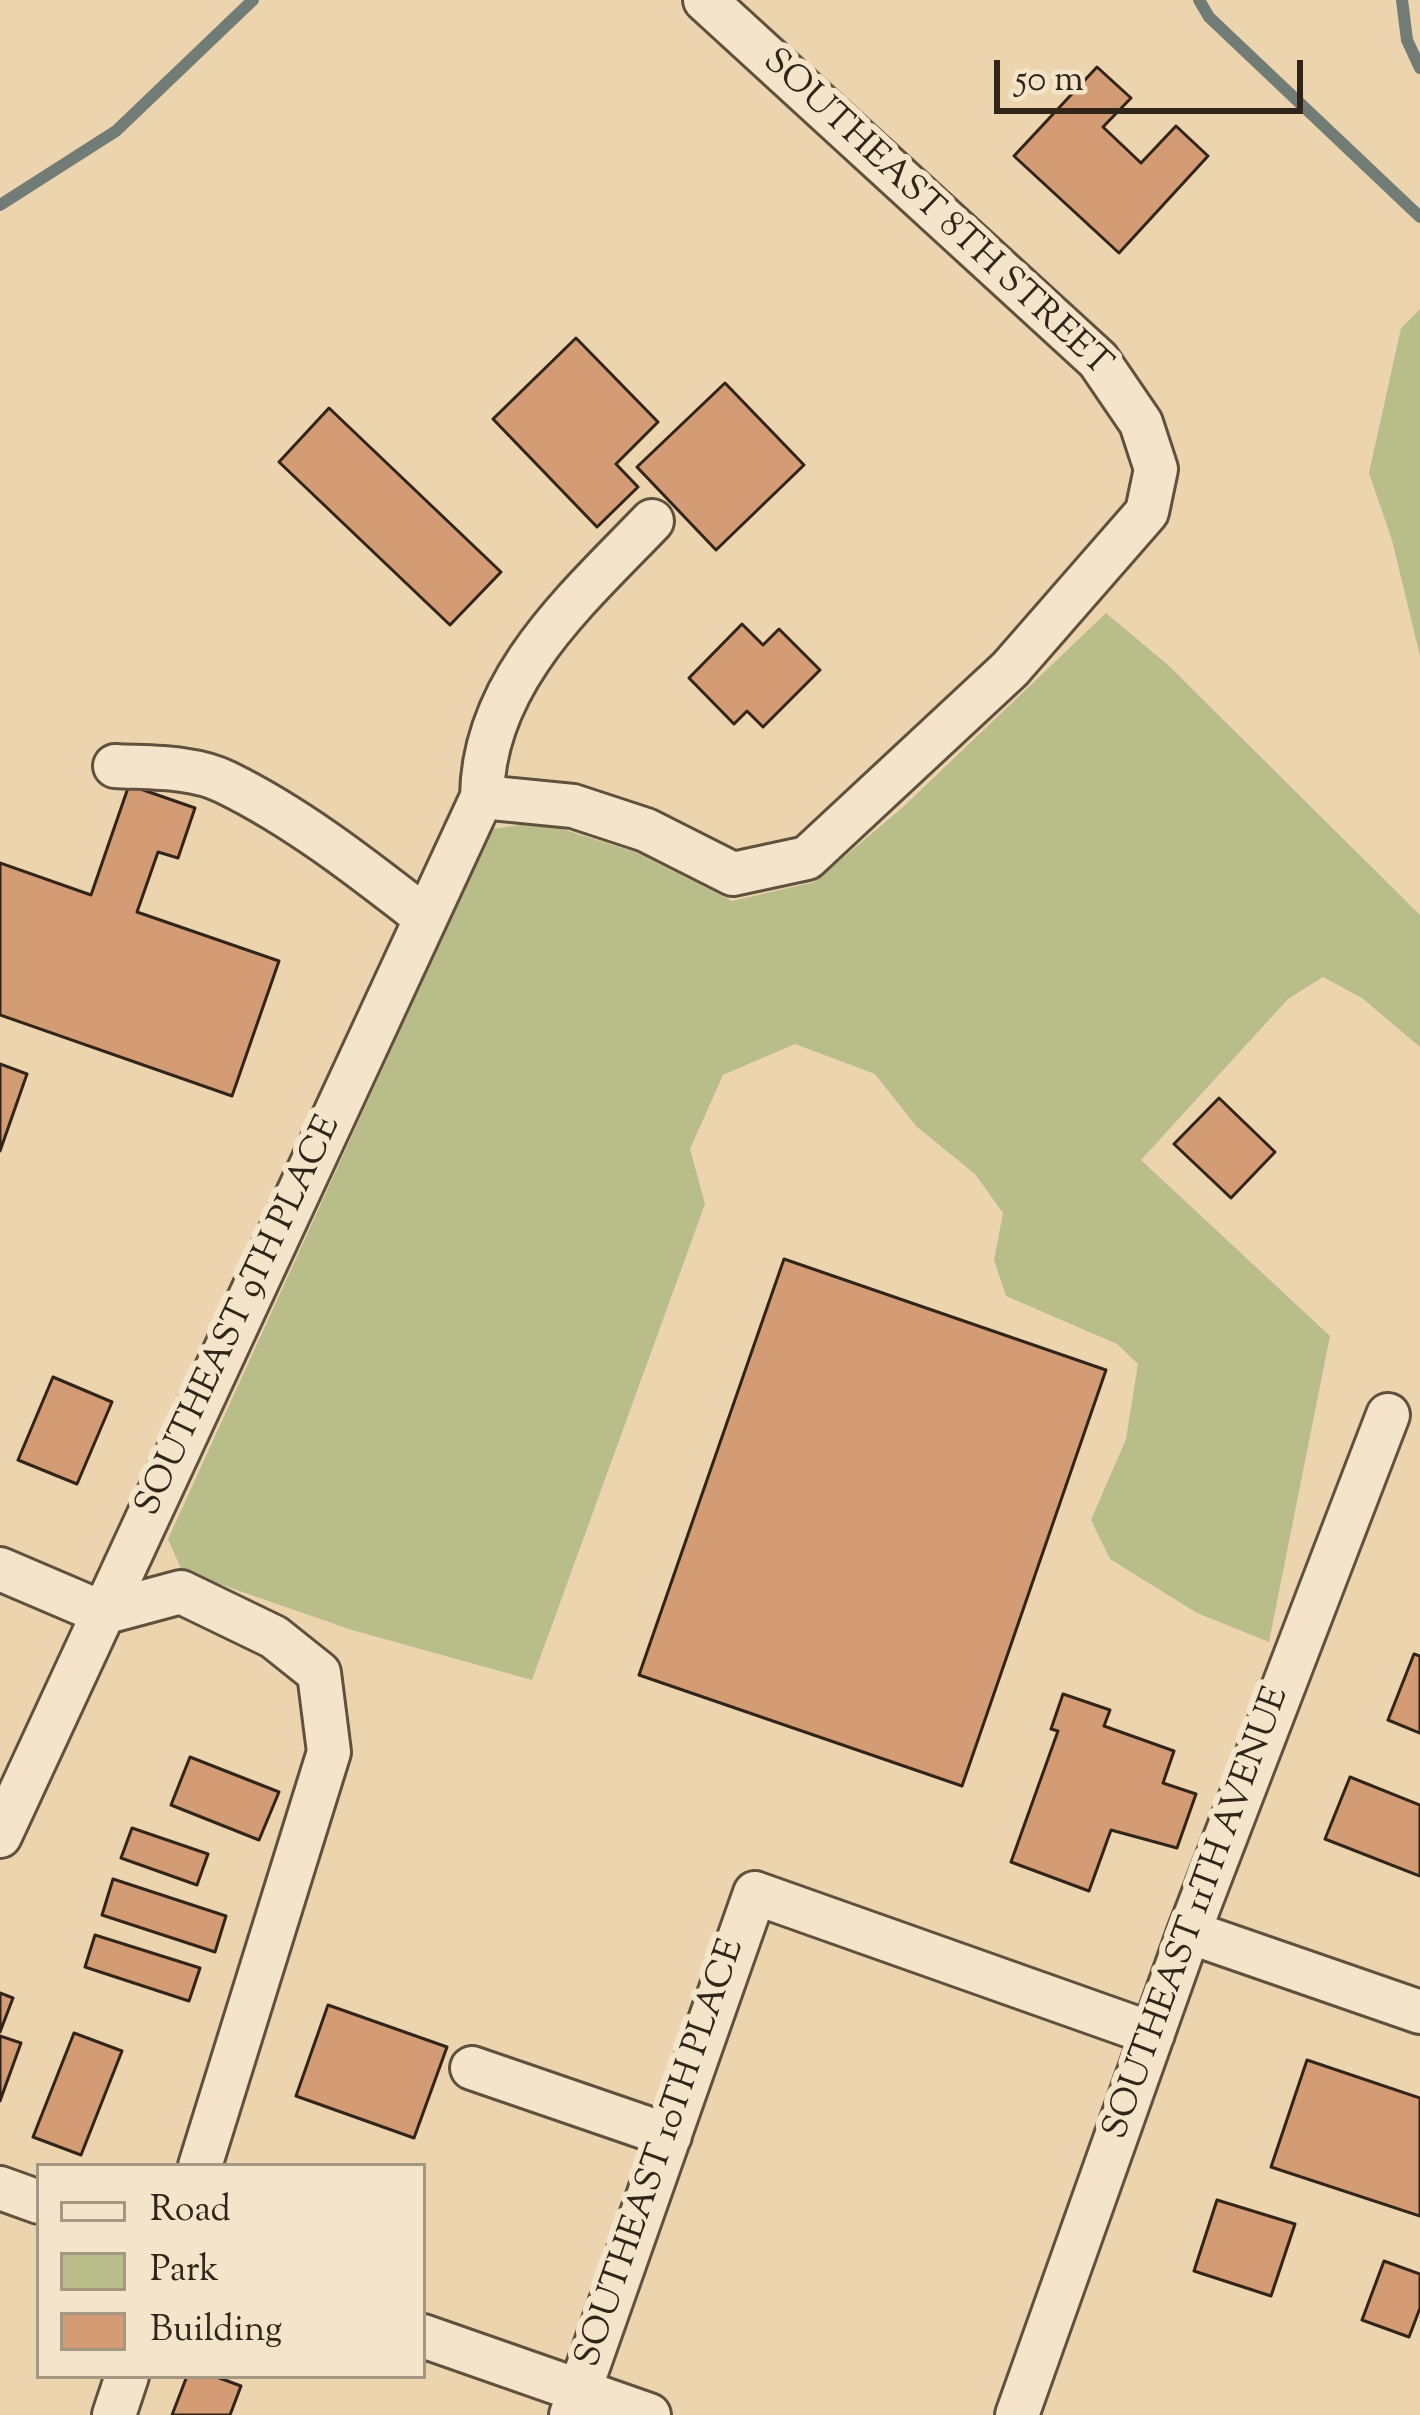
<!DOCTYPE html>
<html>
<head>
<meta charset="utf-8">
<style>
	body { margin:0 }
	#map { position:relative; width:1420px; height:2415px; overflow:hidden; background:#ecd5ae; font-family:"Sorts Mill Goudy",serif }
	canvas { display:block }
	.legend { position:absolute; left:36px; top:2163px; width:390px; height:216px; box-sizing:border-box; background:#f3e4ca; border:3px solid #a59883; margin:0; padding:15px 21px; list-style:none; font-size:36px; color:#312519 }
	.legend li { display:flex; align-items:center; gap:24px; height:60px }
	.legend b { width:60px; border:3px solid #a59883 }
	.scale { position:absolute; left:994px; top:60px; width:309px; height:54px; box-sizing:border-box; border:6px solid #312519; border-top:0; padding-left:15px; font-size:36px; line-height:42px; white-space:nowrap; color:#312519; -webkit-text-stroke:9px #f3e4ca; paint-order:stroke }
</style>
</head>
<body>
<div id="map">
<canvas width="1420" height="2415"></canvas>
<ul class="legend">
<li><b style="height:15px;background:#f3e4ca"></b>Road</li>
<li><b style="height:33px;background:#b8bd8a"></b>Park</li>
<li><b style="height:33px;background:#d49c75"></b>Building</li>
</ul>
<div class="scale">50 m</div>
</div>
<script>
const g = document.querySelector('canvas').getContext('2d');
g.lineJoin = 'round';
function fillPath(path, color) { g.fillStyle = color; g.fill(path, 'evenodd'); }
function trace(path, color, width, dash) { g.strokeStyle = color; g.lineWidth = width; g.lineCap = dash ? 'butt' : 'round'; g.setLineDash(dash || []); g.stroke(path); }
function write(font, color, halo, rows, align = 'center') {
  g.font = font + ' "Sorts Mill Goudy",serif'; g.lineWidth = 12; g.setLineDash([]); g.textBaseline = 'middle'; g.strokeStyle = halo; g.fillStyle = color; for (const [text, x, y, turn = 0] of rows) {
    g.save(); g.translate(x, y); g.rotate((+turn || 0) * Math.PI / 180); g.textAlign = isNaN(turn) ? turn : align; if (halo) g.strokeText(text, 0, 0); g.fillText(text, 0, 0); g.restore();
  }
}
fillPath(new Path2D(`
	M1420 309V656L1392 540 1369 473 1401 328Z
	M1106 613 1168 665 1420 915V1047L1362 998 1323 977 1288 999 1141 1160 1330 1336 1269 1642 1197 1613 1110 1559 1091 1520 1126 1439 1138 1364 1117 1344 1006 1296 994 1260 1003 1213 975 1174 916 1126 875 1074 795 1044 723 1075 690 1149 705 1204 532 1680 352 1630 182 1571 168 1539 492 829 540 822 635 852 732 901 814 882 902 808Z`), '#b8bd8a');
trace(new Path2D(`
	M1199 0 1209 17 1420 217
	M1402 0 1407 40 1420 68
	M0 205 116 131 253 0`), '#727c77', 12);
const building = new Path2D(`
	M1097 67 1131 98 1103 127 1141 163 1176 126 1208 156 1119 253 1014 156Z
	M576 338 658 422 616 464 638 487 597 527 493 419Z
	M725 383 804 465 716 550 637 467Z
	M329 408 501 572 450 625 279 462Z
	M742 624 763 645 779 629 820 670 763 727 747 711 734 724 689 678Z
	M129 785 195 808 178 858 158 852 137 912 279 961 232 1096 0 1015V863L91 895Z
	M0 1064 27 1074 0 1151Z
	M1219 1098 1275 1152 1231 1198 1174 1144Z
	M784 1259 1106 1370 962 1786 639 1675Z
	M53 1377 112 1402 77 1484 18 1460Z
	M1414 1654 1420 1656V1733L1388 1720Z
	M1063 1694 1110 1710 1104 1726 1174 1751 1163 1783 1196 1794 1177 1848 1111 1830 1089 1891 1011 1862 1058 1731 1051 1729Z
	M190 1757 279 1792 259 1840 171 1805Z
	M1350 1777 1420 1805V1876L1325 1839Z
	M132 1828 208 1854 197 1885 121 1858Z
	M113 1879 226 1916 215 1952 102 1915Z
	M95 1935 200 1968 189 2001 85 1967Z
	M0 1993 13 1998 0 2032Z
	M328 2005 447 2047 414 2138 296 2096Z
	M74 2033 122 2051 81 2155 33 2137Z
	M0 2036 21 2043 0 2101Z
	M1307 2060 1420 2098V2216L1271 2167Z
	M1217 2200 1295 2224 1271 2296 1194 2271Z
	M1384 2261 1420 2274V2308L1409 2337 1362 2320Z
	M187 2376H214L241 2386 230 2415H172Z`);
fillPath(building, '#d49c75');
trace(building, '#312519', 3);
const minor = new Path2D(`
	M115 766C150 768 193 766 225 782 297 817 363 869 426 918
	M482 797 573 806 646 830 733 874 807 858 1010 669 1147 512 1156 469 1141 423 1098 360 705 0
	M0 1569 103 1613 181 1592 274 1637 319 1673 329 1752 200 2166
	M0 1836 482 797C483 681 577 599 652 521
	M1189 1932 1420 2012
	M472 2068 670 2136
	M0 2188 39 2202
	M423 2336 649 2415
	M114 2415 127 2376
	M571 2415 755 1893 1153 2034
	M1017 2415 1189 1932 1388 1415`);
trace(minor, '#60513e', 48);
trace(minor, '#f3e4ca', 42);
write('36px', '#312519', '#f3e4ca', [
	["SOUTHEAST 8TH STREET",935,215,43],
	["SOUTHEAST 9TH PLACE",241,1317,-65],
	["SOUTHEAST 11TH AVENUE",1199,1914,-70],
	["SOUTHEAST 10TH PLACE",663,2154,-71]
]);
</script>
</body>
</html>
